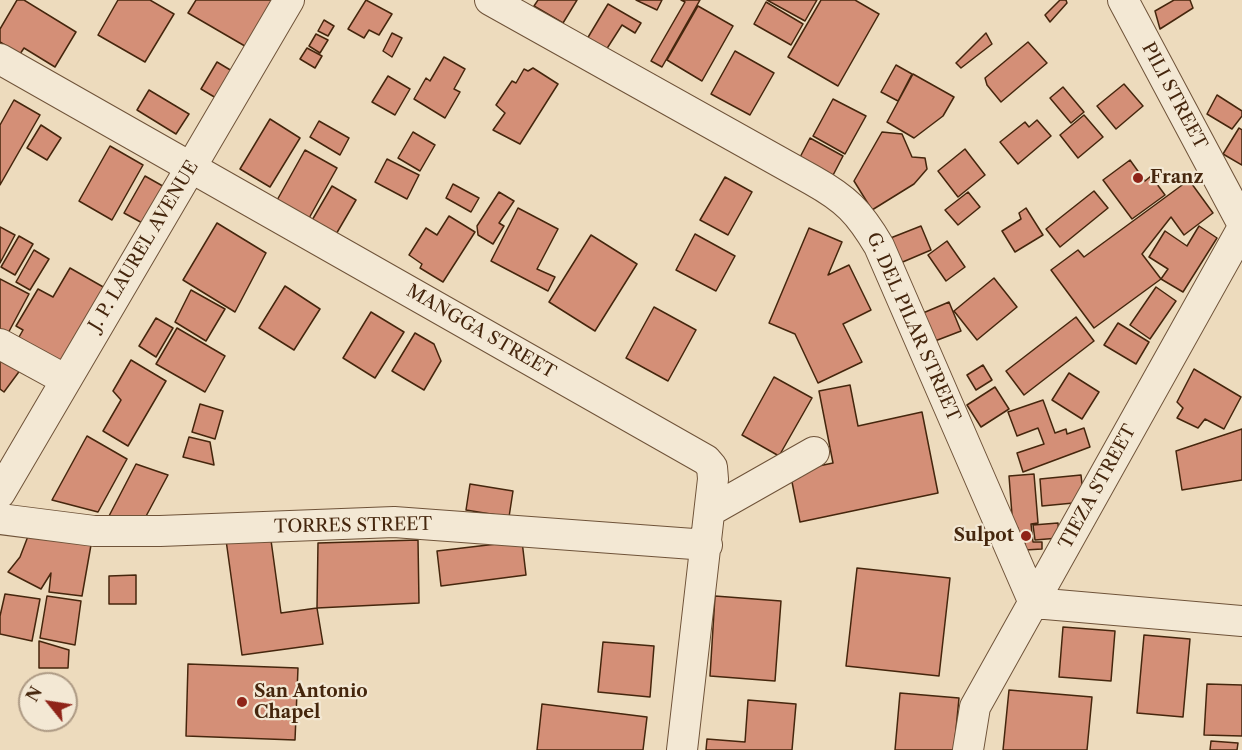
<!DOCTYPE html>
<html>
<head>
<meta charset="utf-8">
<style>
	body { margin:0 }
	#map { position:relative; width:1242px; height:750px; overflow:hidden; background:#eddbbd; font-family:"Libre Caslon Text",serif }
	canvas { display:block }
	.north { position:absolute; left:18px; top:672px; width:60px; height:60px; box-sizing:border-box; background:#f3e8d4; border:2px solid #ad9a84; border-radius:50%; rotate:300deg; font-size:16px; font-weight:700; line-height:24px; text-align:center; color:#45260d }
	.north::after { content:''; display:block; margin:auto; width:21px; height:27px; background:#8f2418; clip-path:polygon(50% 0,100% 100%,50% 72%,0 100%) }
</style>
</head>
<body>
<div id="map">
<canvas width="1242" height="750"></canvas>
<div class="north">N</div>
</div>
<script>
const g = document.querySelector('canvas').getContext('2d');
g.lineJoin = 'round';
function fillPath(path, color) { g.fillStyle = color; g.fill(path, 'evenodd'); }
function trace(path, color, width, dash) { g.strokeStyle = color; g.lineWidth = width; g.lineCap = dash ? 'butt' : 'round'; g.setLineDash(dash || []); g.stroke(path); }
function write(font, color, halo, rows, align = 'center') {
  g.font = font + ' "Libre Caslon Text",serif'; g.lineWidth = 4.5; g.setLineDash([]); g.textBaseline = 'middle'; g.strokeStyle = halo; g.fillStyle = color; for (const [text, x, y, turn = 0] of rows) {
    g.save(); g.translate(x, y); g.rotate((+turn || 0) * Math.PI / 180); g.textAlign = isNaN(turn) ? turn : align; if (halo) g.strokeText(text, 0, 0); g.fillText(text, 0, 0); g.restore();
  }
}
const building = new Path2D(`
	M17 0H24L76 32 55 67 24 48 20 54 0 42V29Z
	M118 0H150L174 14 145 62 98 35Z
	M196 0H280L250 49 188 13Z
	M366 0 392 14 379 35 369 30 364 38 348 29Z
	M538 0H577L563 23 534 6Z
	M636 0H662L657 10Z
	M681 0H700L662 67 651 61 685 2Z
	M767 0H817L805 21Z
	M821 0H855L879 14 838 86 788 57Z
	M1060 0H1066L1067 3 1050 22 1045 15Z
	M1174 0H1190L1193 8 1160 29 1155 11Z
	M766 2 803 24 791 45 754 24Z
	M608 4 641 23 635 33 622 25 606 50 587 39Z
	M698 6 733 26 702 81 667 60Z
	M324 20 334 26 328 36 318 31Z
	M392 33 402 38 392 57 383 51Z
	M986 33 992 44 961 68 956 63Z
	M316 34 328 40 320 53 309 46Z
	M1028 42 1047 63 1001 102 987 85 985 78Z
	M307 48 322 56 315 68 300 59Z
	M735 51 774 73 750 115 711 94Z
	M444 57 465 69 454 89 460 92 445 118 414 99 426 78 430 81Z
	M217 62 232 71 216 98 201 89Z
	M896 65 912 74 898 101 881 92Z
	M533 68 558 84 520 144 493 130 505 113 496 105 512 81 516 83 524 69 528 71Z
	M913 74 954 97 943 116 914 138 887 122Z
	M388 76 410 89 395 115 372 102Z
	M1124 84 1143 106 1116 129 1097 106Z
	M1063 87 1084 112 1071 123 1050 98Z
	M149 90 189 114 176 134 137 110Z
	M1217 95 1242 111V116L1232 129 1207 114Z
	M833 99 866 116 845 154 813 136Z
	M14 100 40 115 0 185V125Z
	M1084 115 1103 137 1078 158 1060 135Z
	M270 119 300 138 270 187 240 169Z
	M1037 120 1051 136 1018 164 1000 142 1025 122 1029 127Z
	M319 121 349 138 340 155 310 137Z
	M41 125 61 138 47 160 27 148Z
	M1239 128 1242 130V165L1223 154Z
	M413 132 435 145 420 171 398 158Z
	M882 132 902 134 912 157 925 158 927 169 914 184 872 210 854 181Z
	M810 138 843 156 830 181 797 163Z
	M110 146 143 165 112 220 79 201Z
	M965 149 985 175 958 197 938 171Z
	M305 150 337 168 308 220 276 202Z
	M387 159 419 175 407 199 375 182Z
	M1130 160 1145 181 1151 176 1165 195 1132 219 1103 180Z
	M145 176 168 189 146 225 124 213Z
	M725 177 752 192 728 235 700 220Z
	M1189 180 1213 213 1184 235 1171 217 1142 254 1161 279 1094 328 1051 270 1078 250 1084 257Z
	M453 184 479 198 471 212 446 198Z
	M332 186 356 200 335 236 311 222Z
	M1094 191 1108 208 1060 247 1046 229Z
	M499 192 514 201 499 223 504 226 493 244 478 235 477 226Z
	M968 192 980 207 958 225 945 210Z
	M518 208 558 229 537 269 555 277 548 291 491 261Z
	M1026 208 1043 235 1015 252 1002 231 1021 219 1019 213Z
	M449 216 475 232 443 282 420 268 422 264 409 255 426 228 437 235Z
	M217 223 266 253 235 312 183 280Z
	M921 226 931 250 898 264 888 239Z
	M1199 226 1217 238 1183 292 1161 279 1168 269 1149 257 1165 231 1187 246Z
	M0 227 15 235 0 263Z
	M809 228 842 242 828 275 849 265 871 310 843 324 862 362 818 383 795 334 769 323Z
	M695 234 735 256 716 291 676 270Z
	M591 235 637 264 595 331 549 302Z
	M19 236 33 244 15 275 1 267Z
	M947 241 965 267 946 281 928 255Z
	M34 250 49 259 30 290 16 282Z
	M70 268 112 292 65 373 15 344 23 330 16 326 38 289 53 297Z
	M994 278 1017 307 977 340 954 311Z
	M0 279 29 294 6 337 0 334Z
	M285 286 320 309 294 350 259 328Z
	M1156 287 1176 301 1150 339 1130 325Z
	M191 290 225 309 206 341 175 322Z
	M949 302 961 331 935 341 923 313Z
	M654 307 696 330 668 381 626 358Z
	M371 312 404 332 375 378 343 358Z
	M1076 317 1094 341 1024 395 1006 371Z
	M156 318 173 328 156 357 139 346Z
	M1118 323 1149 342 1136 364 1104 345Z
	M177 328 225 356 205 392 156 364Z
	M415 333 434 344 441 361 424 390 392 371Z
	M0 354 21 369 4 392 0 389Z
	M131 360 166 381 128 446 103 431 121 400 113 391Z
	M983 365 992 380 976 390 967 375Z
	M1194 369 1241 397 1224 429 1205 419 1198 428 1177 418 1183 408 1177 402Z
	M1069 373 1099 392 1082 419 1052 400Z
	M774 377 812 398 779 456 742 435Z
	M850 385 858 426 922 412 938 493 800 522 790 472 833 463 819 391Z
	M995 387 1009 409 981 427 967 405Z
	M1043 400 1055 433 1066 429 1067 434 1084 428 1090 447 1023 472 1017 453 1044 444 1038 428 1017 436 1008 412Z
	M200 404 223 411 215 439 192 432Z
	M1242 429V480L1182 490 1176 451Z
	M87 436 127 459 98 512 52 500Z
	M189 437 210 442 214 465 183 457Z
	M136 464 168 475 144 520 109 516Z
	M1034 474 1038 523 1031 524 1033 542H1042V549L1025 550V542H1019L1018 528H1013L1009 476Z
	M1081 475 1084 502 1042 506 1040 479Z
	M470 484 513 491 509 517 466 510Z
	M1058 523 1059 538 1035 540 1033 525Z
	M30 531 91 545 82 596 49 592 51 573 41 589 8 572 20 557Z
	M270 533 281 613 317 608 323 644 242 655 226 540Z
	M418 540 419 603 317 608 318 543Z
	M522 541 526 575 441 586 437 551Z
	M857 568 950 578 939 676 846 666Z
	M136 575V604H109V576Z
	M5 594 40 599 32 641 0 634V616Z
	M47 596 81 601 75 645 40 638Z
	M715 596 781 601 775 681 710 676Z
	M1063 627 1115 631 1111 681 1059 677Z
	M1144 635 1190 639 1183 717 1137 713Z
	M39 641 69 650 68 668H39Z
	M603 642 654 646 650 697 598 692Z
	M188 664 298 668 295 740 186 736Z
	M1207 684 1242 685V736L1204 735Z
	M1009 690 1092 697 1087 750H1003Z
	M900 693 959 698 954 750H895Z
	M748 700 796 704 792 750H706L707 739 745 742Z
	M542 704 647 717 643 750H537Z
	M1211 741 1238 743 1237 750H1210Z`);
fillPath(building, '#d48f77');
trace(building, '#45260d', 1.5);
const minor = new Path2D(`
	M490 0 812 180C846 199 859 212 879 246L1034 603 1242 621
	M1123 0 1242 223
	M0 59 706 460 712 467 713 479 682 750
	M0 344 66 380
	M0 493 289 0
	M710 511 814 452
	M0 519 94 531H160L394 522 707 545
	M968 750 975 707 1242 229`);
trace(minor, '#6f5339', 32);
trace(minor, '#f3e8d4', 30);
for (const [x, y, r, color] of [
	[1138,178,6,"#8f2418"],
	[1026,536,6,"#8f2418"],
	[242,702,6,"#8f2418"]
]) { const dot = new Path2D(); dot.arc(x, y, r, 0, 2 * Math.PI); g.fillStyle = color; g.fill(dot); trace(dot, '#f3e8d4', 2); }
write('18px', '#45260d', '#f3e8d4', [
	["PILI STREET",1174,96,62],
	["J. P. LAUREL AVENUE",144,246,-59],
	["G. DEL PILAR STREET",913,327,66],
	["MANGGA STREET",481,332,30],
	["TIEZA STREET",1098,487,-61],
	["TORRES STREET",353,526,-1]
]);
write('bold 18px', '#45260d', '#f3e8d4', [
	["Franz",1150,178],
	["Sulpot",1014,536,"right"],
	["San Antonio",254,692],
	["Chapel",254,713]
], 'left');
</script>
</body>
</html>
